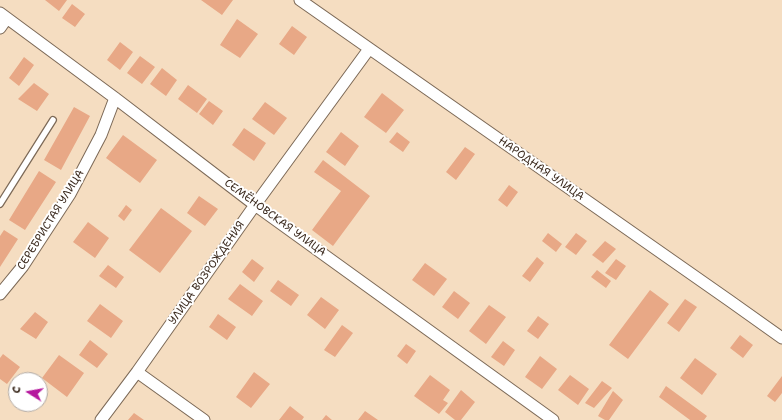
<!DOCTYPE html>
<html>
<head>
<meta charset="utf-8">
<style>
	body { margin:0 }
	#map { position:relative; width:782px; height:420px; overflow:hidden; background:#f5ddc1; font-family:"Shantell Sans",sans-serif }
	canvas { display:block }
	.north { position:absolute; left:8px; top:372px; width:40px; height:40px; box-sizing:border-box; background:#fff; border:1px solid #b1aaa5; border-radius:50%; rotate:281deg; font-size:11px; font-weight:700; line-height:16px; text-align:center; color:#3b2a1e }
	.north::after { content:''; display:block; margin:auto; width:14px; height:18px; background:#b5179e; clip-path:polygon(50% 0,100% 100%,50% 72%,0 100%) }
</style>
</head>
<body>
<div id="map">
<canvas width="782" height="420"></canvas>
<div class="north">С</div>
</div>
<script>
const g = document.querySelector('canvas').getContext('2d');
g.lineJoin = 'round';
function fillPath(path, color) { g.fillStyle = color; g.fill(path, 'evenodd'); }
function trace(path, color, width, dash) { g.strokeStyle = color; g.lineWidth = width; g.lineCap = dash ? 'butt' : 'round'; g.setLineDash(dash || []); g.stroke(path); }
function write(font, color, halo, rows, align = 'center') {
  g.font = font + ' "Shantell Sans",sans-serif'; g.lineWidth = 4; g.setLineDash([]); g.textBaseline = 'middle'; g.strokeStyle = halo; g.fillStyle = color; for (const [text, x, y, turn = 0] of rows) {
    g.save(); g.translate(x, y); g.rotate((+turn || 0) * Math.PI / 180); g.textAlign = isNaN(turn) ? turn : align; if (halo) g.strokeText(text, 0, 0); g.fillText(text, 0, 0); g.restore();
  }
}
fillPath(new Path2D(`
	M45 0H67L59 11Z
	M201 0H233L222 15Z
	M72 4 85 14 75 27 62 18Z
	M237 19 258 34 240 58 220 45Z
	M292 26 307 37 294 55 279 44Z
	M120 42 133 52 120 70 107 60Z
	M140 56 155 67 142 84 127 73Z
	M24 57 34 65 19 86 9 78Z
	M162 68 177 80 166 96 150 84Z
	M34 83 49 94 37 111 18 99Z
	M188 85 207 99 197 113 178 99Z
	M382 93 404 110 386 133 364 117Z
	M209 101 223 111 213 125 199 114Z
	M265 102 287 118 274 135 252 119Z
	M74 107 90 116 61 170 44 160Z
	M244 128 266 143 254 161 232 145Z
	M341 132 359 146 345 166 326 152Z
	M397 132 410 142 403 152 389 142Z
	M123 135 157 160 140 183 106 158Z
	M465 147 475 154 456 180 446 172Z
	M323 160 370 196 333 246 312 230 341 191 314 172Z
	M39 171 56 182 25 230 9 220Z
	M509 185 518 192 507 207 498 200Z
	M199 196 218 209 205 226 187 213Z
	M126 205 132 210 124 221 118 216Z
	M161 208 192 231 160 273 129 250Z
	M88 222 109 238 95 258 73 242Z
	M4 230 18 239 0 267V236Z
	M548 233 562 244 556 252 542 241Z
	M576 233 587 241 576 255 565 247Z
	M605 241 616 249 603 263 592 255Z
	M537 257 544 263 530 282 522 276Z
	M252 259 264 268 254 282 242 272Z
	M616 259 626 266 616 280 605 273Z
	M425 263 447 279 434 296 412 280Z
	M108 265 124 277 116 288 99 276Z
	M597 270 611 281 606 288 591 277Z
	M278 280 299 295 291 306 270 291Z
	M240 284 263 301 252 316 228 299Z
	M650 290 669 304 628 359 609 345Z
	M454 291 470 303 458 319 442 307Z
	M321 297 339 310 325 329 307 315Z
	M685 299 697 307 679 332 667 323Z
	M100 304 123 321 111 338 87 321Z
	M489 305 506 317 486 344 469 331Z
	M35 312 48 322 36 339 20 329Z
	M218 314 236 327 227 340 209 327Z
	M538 316 549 324 538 339 527 331Z
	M342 325 353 333 335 357 324 350Z
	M740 335 753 345 743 358 730 348Z
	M90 340 108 354 97 368 79 355Z
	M503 341 515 350 504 366 491 357Z
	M406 344 416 351 407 364 397 356Z
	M3 354 20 367 7 384 0 379V358Z
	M59 355 84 373 67 397 42 378Z
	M540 356 557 369 542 389 525 377Z
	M695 358 717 374 702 395 680 378Z
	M254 372 270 384 251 408 236 397Z
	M430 375 450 390 443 400 448 403 439 414 414 396Z
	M570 375 589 389 578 405 558 390Z
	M782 376V393L775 402 767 396Z
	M602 381 612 388 594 408 585 403Z
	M666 386 707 416 704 420H690L659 397Z
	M461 390 475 402 461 420H455L445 412Z
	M613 391 623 400 609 420H605L598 416Z
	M26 404H35L32 408Z
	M290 406 304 417 302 420H279Z
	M365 411 378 420H358Z
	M134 413 144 420H128Z
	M326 415 332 420H322Z`), '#e8a886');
const service = new Path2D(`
	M0 204 53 120`);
const minor = new Path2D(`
	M300 0 730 301 782 338
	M0 13 115 98 255 205 553 420
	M0 28 7 18
	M0 294 23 266 70 194 101 135 115 98
	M137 372 204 420
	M101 420 137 372 255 205 369 49`);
trace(service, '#7c6957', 8);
trace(minor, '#7c6957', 13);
trace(service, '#fff', 5.5);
trace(minor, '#fff', 11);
write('11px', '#3b2a1e', '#fff', [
	["НАРОДНАЯ УЛИЦА",541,169,35],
	["СЕМЁНОВСКАЯ УЛИЦА",275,218,36],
	["СЕРЕБРИСТАЯ УЛИЦА",51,220,-58],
	["УЛИЦА ВОЗРОЖДЕНИЯ",207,273,-55]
]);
</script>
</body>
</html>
